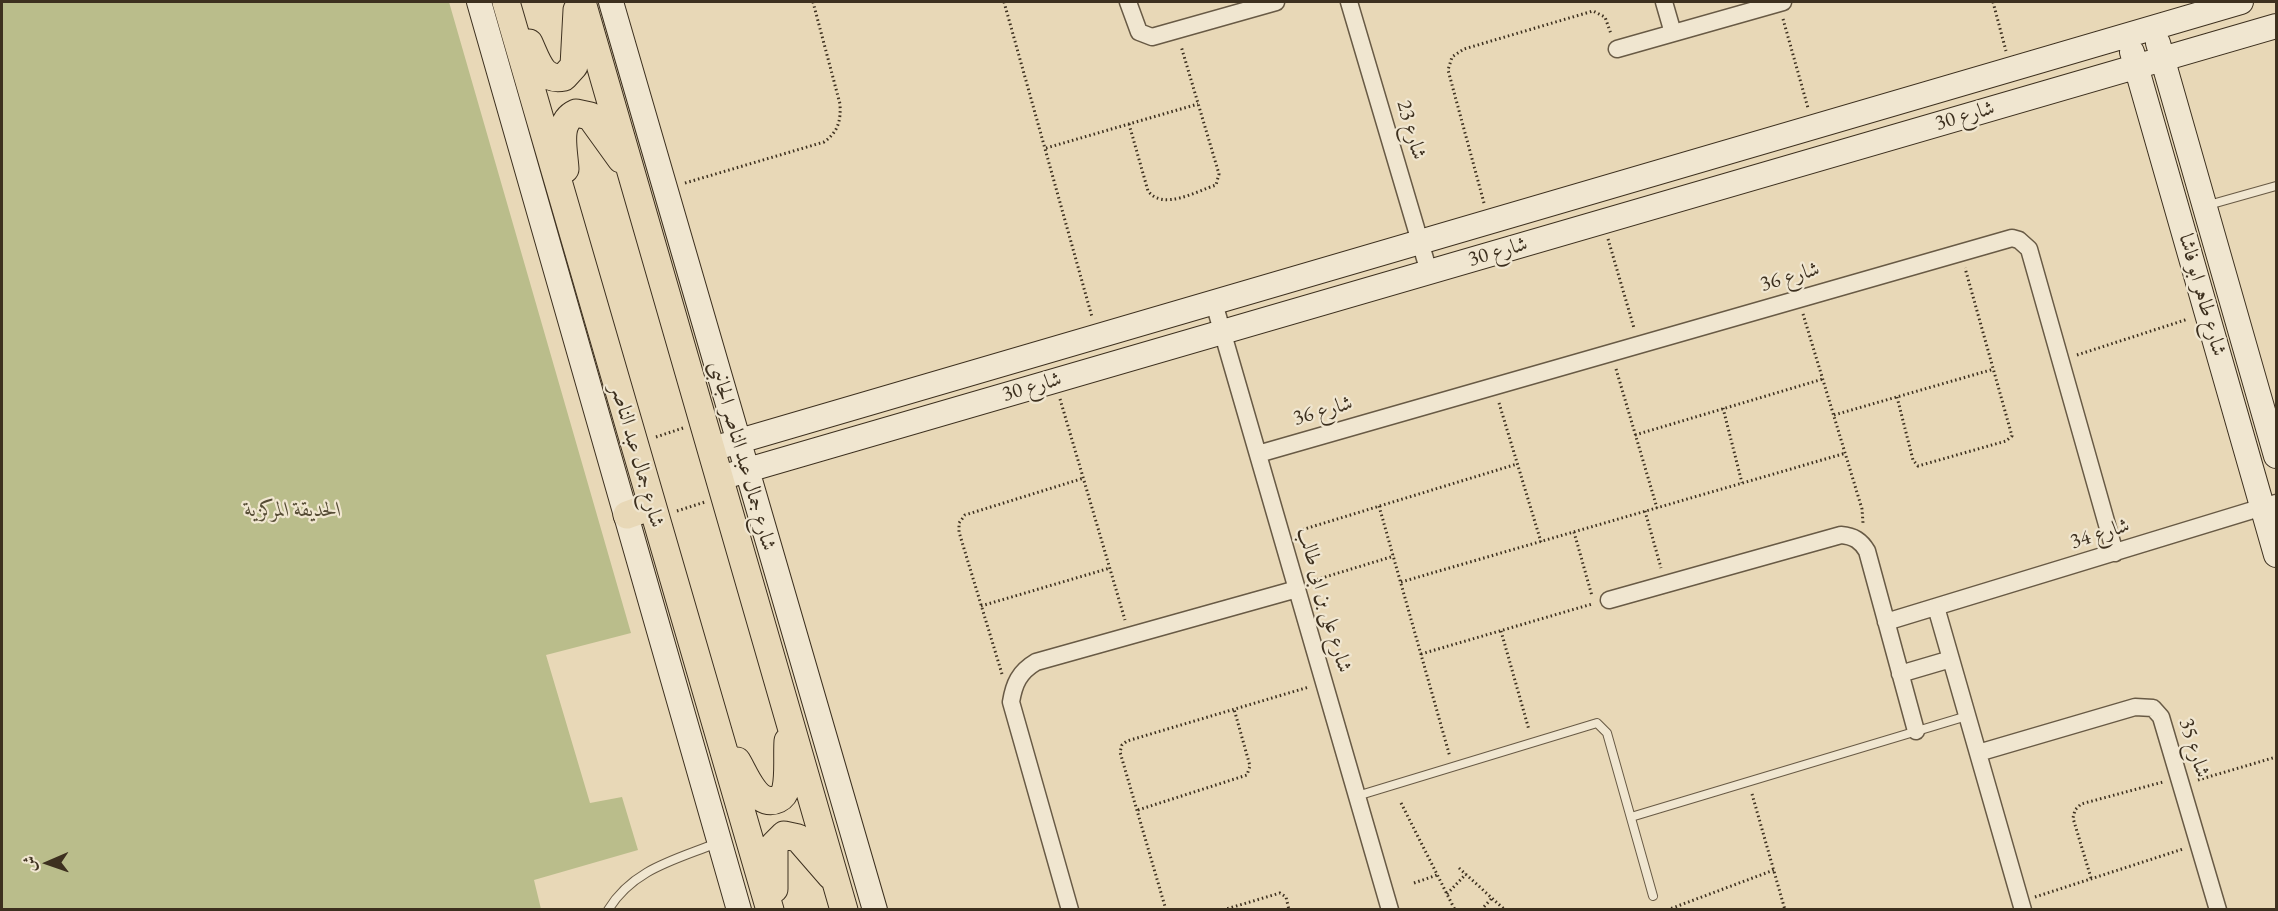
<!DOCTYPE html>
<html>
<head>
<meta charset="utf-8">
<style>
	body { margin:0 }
	#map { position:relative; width:2278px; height:911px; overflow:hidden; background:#e8d8b7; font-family:"EB Garamond",Amiri,serif }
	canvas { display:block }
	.frame { position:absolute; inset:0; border:3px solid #3d301f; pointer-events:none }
	.north { position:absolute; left:18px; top:833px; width:60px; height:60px; -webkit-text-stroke:4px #f0e6d0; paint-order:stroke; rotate:268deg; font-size:16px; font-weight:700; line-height:24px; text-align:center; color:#3d301f }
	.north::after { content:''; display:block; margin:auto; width:21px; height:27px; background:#3d301f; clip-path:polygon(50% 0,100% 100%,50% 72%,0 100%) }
</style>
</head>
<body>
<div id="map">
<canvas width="2278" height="911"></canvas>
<div class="frame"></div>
<div class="north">ش</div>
</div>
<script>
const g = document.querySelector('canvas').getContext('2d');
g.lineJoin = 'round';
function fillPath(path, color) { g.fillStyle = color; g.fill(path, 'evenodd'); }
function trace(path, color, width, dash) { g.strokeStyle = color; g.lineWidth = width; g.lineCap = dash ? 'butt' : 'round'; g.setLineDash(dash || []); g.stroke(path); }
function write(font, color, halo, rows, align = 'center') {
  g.font = font + ' "EB Garamond",Amiri,serif'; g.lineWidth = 4.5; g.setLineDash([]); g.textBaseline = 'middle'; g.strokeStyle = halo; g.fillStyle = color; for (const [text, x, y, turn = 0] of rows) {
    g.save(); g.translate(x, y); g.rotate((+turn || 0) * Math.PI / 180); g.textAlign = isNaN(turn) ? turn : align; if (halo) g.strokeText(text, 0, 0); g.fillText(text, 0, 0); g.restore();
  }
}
fillPath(new Path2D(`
	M2 2H449L631 633 546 655 590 803 622 797 638 850 534 880 541 909H2Z`), '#babd8b');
const lane = new Path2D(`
	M2205 206 2276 186
	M1357 796 1597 723 1607 733 1653 896
	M1631 817 1967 716
	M608 910C633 869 675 860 717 843`);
const street = new Path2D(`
	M1128 2 1139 32 1152 37 1276 2
	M1349 2 1429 272
	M1664 2 1673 33
	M1617 49 1783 2
	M1214 303 1390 910
	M1258 454 2012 238 2019 240 2029 249 2115 553
	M1609 600 1841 535C1854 536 1861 541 1867 551L1916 731
	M1936 607 2023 910
	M1886 622 2276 503
	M1900 674 1951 659
	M1978 753 2135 707 2153 708 2161 717 2218 910
	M1070 910 1011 702C1014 684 1019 672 1036 662L1297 589`);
const secondary = new Path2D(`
	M479 2 739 910
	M611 2 875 910
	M2158 43 2276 456
	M2132 52 2276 555
	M712 449 2241 2
	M720 478 2276 26`);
const primary = new Path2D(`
	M506 2 770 910
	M582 2 844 910
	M529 43C537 60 542 82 564 77L574 66 577 10
	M565 169C564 150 556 122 576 113L590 116 621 159
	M627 515 652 506
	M737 761C745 774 757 809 778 799 782 797 785 793 786 788 789 774 787 756 788 741
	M774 889V845L784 835 798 838 831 876`);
trace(lane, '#685a45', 10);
trace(street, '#685a45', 19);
trace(secondary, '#3d301f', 26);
trace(primary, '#3d301f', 29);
trace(new Path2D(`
	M1004 2 1092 317
	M1993 2 2006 51
	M1783 19 1808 108
	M1129 124 1148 191C1163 211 1197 191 1216 185L1219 174 1181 46
	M1046 148 1198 104
	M685 183 824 142C838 132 841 121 840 104L813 2
	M1484 203 1448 70 1452 57 1464 49 1593 11 1605 17 1611 34
	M1608 239 1634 328
	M1803 314 1862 509 1863 523
	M2077 355 2188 319
	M1616 369 1657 508
	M1897 397 1913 460 1918 466 2006 441 2012 436 1965 268
	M1060 399 1125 620
	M1499 403 1541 542
	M1723 408 1742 483
	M1834 415 1994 369
	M1635 435 1823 379
	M656 437 683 428
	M1379 506 1450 757
	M677 511 705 502
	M1645 511 1661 568
	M1298 531 1517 464
	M1574 532 1592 596
	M1312 581 1394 556
	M1401 582 1846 453
	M981 606 1110 568
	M1501 631 1529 730
	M1421 654 1592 604
	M1002 674 959 532V523L965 515 1084 478
	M2198 780 2276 757
	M1752 794 1785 910
	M1401 803 1455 910
	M1138 810 1247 775 1250 766 1234 709
	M1459 868 1505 910
	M2091 878 2073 818 2075 810 2081 804 2163 782
	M1414 883 1437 875
	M1447 894 1466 874
	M2035 897 2183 849
	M1166 910 1120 752 1122 745 1127 741 1309 687
	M1223 910 1280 893 1286 897 1289 910
	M1481 910 1492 898
	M1667 910 1774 870`), '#3d301f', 3, [1.5, 3]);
trace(lane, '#f0e6d0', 8);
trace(street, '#f0e6d0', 16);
trace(secondary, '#f0e6d0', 24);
trace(primary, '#e8d8b7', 27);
write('21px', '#3d301f', '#f0e6d0', [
	["شارع 30",1965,116,-16],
	["شارع 23",1411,130,74],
	["شارع 30",1498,252,-16],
	["شارع 36",1790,277,-16],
	["شارع طاهر ابو فاشا",2202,295,74],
	["شارع 30",1032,387,-16],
	["شارع 36",1323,411,-16],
	["شارع جمال عبد الناصر",637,456,74],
	["شارع جمال عبد الناصر الجانبى",742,456,74],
	["شارع 34",2100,534,-17],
	["شارع على بن ابى طالب",1324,600,74],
	["شارع 35",2194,748,73]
]);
write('italic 21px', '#564c35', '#f0e6d0', [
	["الحديقة المركزية",293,510]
]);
</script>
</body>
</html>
